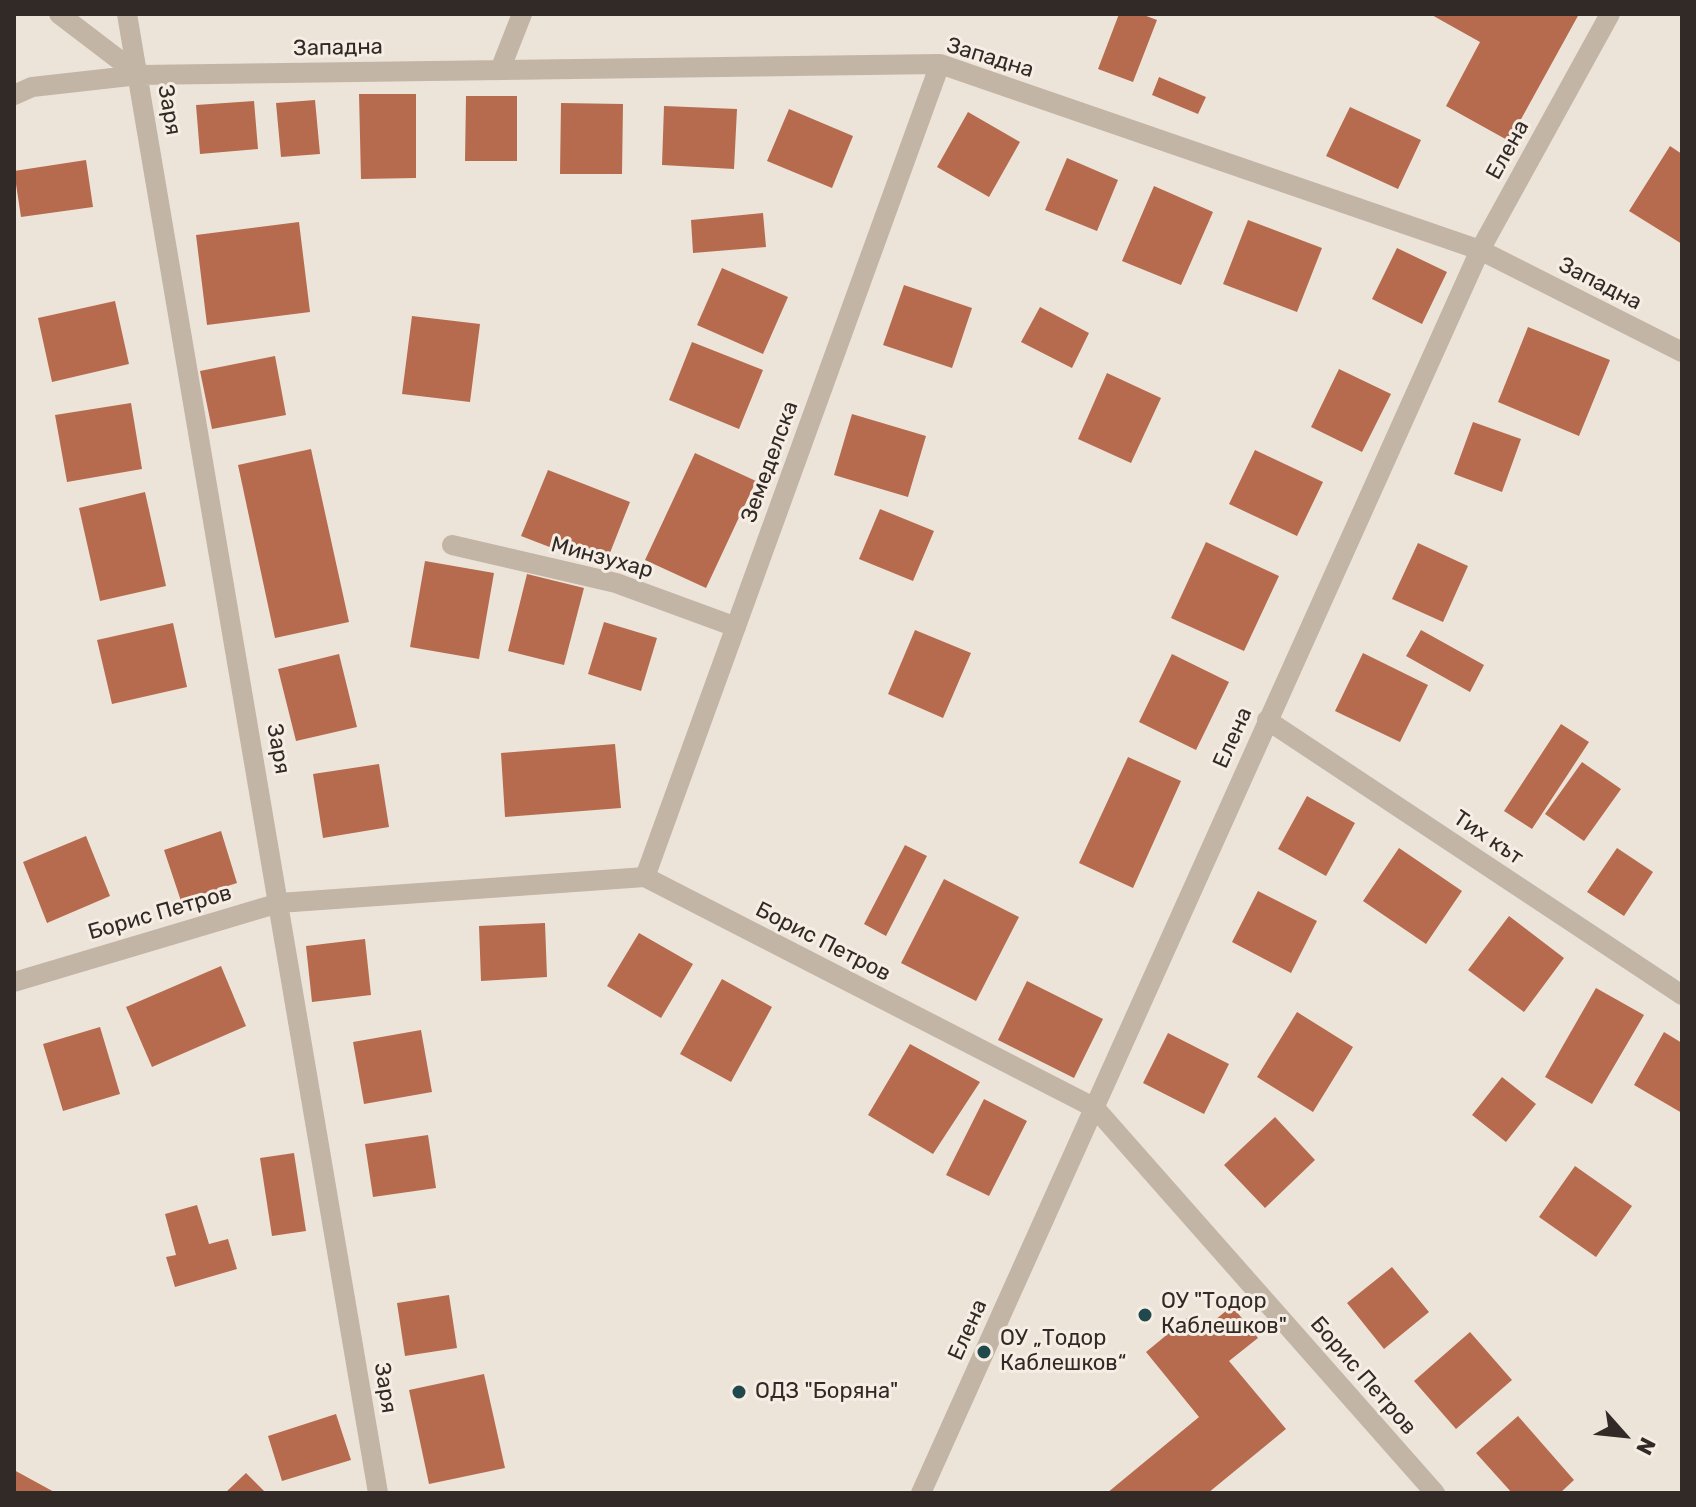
<!DOCTYPE html>
<html>
<head>
<meta charset="utf-8">
<style>
	body { margin:0 }
	#map { position:relative; width:1696px; height:1507px; overflow:hidden; background:#ede4d9; font-family:Rubik,sans-serif }
	canvas { display:block }
	.frame { position:absolute; inset:0; border:16px solid #312a26; pointer-events:none }
	.north { position:absolute; left:1584px; top:1395px; width:80px; height:80px; -webkit-text-stroke:6px #f6eee4; paint-order:stroke; rotate:117deg; font-size:22px; font-weight:700; line-height:32px; text-align:center; color:#312a26 }
	.north::after { content:''; display:block; margin:auto; width:28px; height:36px; background:#312a26; clip-path:polygon(50% 0,100% 100%,50% 72%,0 100%) }
</style>
</head>
<body>
<div id="map">
<canvas width="1696" height="1507"></canvas>
<div class="frame"></div>
<div class="north">N</div>
</div>
<script>
const g = document.querySelector('canvas').getContext('2d');
g.lineJoin = 'round';
function fillPath(path, color) { g.fillStyle = color; g.fill(path, 'evenodd'); }
function trace(path, color, width, dash) { g.strokeStyle = color; g.lineWidth = width; g.lineCap = dash ? 'butt' : 'round'; g.setLineDash(dash || []); g.stroke(path); }
function write(font, color, halo, rows, align = 'center') {
  g.font = font + ' Rubik,sans-serif'; g.lineWidth = 6; g.setLineDash([]); g.textBaseline = 'middle'; g.strokeStyle = halo; g.fillStyle = color; for (const [text, x, y, turn = 0] of rows) {
    g.save(); g.translate(x, y); g.rotate((+turn || 0) * Math.PI / 180); g.textAlign = isNaN(turn) ? turn : align; if (halo) g.strokeText(text, 0, 0); g.fillText(text, 0, 0); g.restore();
  }
}
fillPath(new Path2D(`
	M1119 14H1141L1157 20 1133 82 1098 69Z
	M1430 14H1579L1509 141 1446 106 1480 42Z
	M1159 77 1206 97 1198 114 1152 95Z
	M359 94H416V178L361 179Z
	M466 96H517V161H465Z
	M315 100 320 154 281 157 276 103Z
	M254 101 258 149 200 154 196 105Z
	M561 103 623 104 622 174H560Z
	M664 106 737 109 734 169 662 165Z
	M1350 107 1421 140 1398 189 1326 156Z
	M789 109 853 136 832 188 767 161Z
	M968 112 1020 142 989 197 937 167Z
	M1670 146 1682 154V244L1629 211Z
	M1067 158 1118 180 1097 231 1045 210Z
	M86 160 93 207 21 217 14 171Z
	M1154 186 1213 212 1181 285 1122 261Z
	M763 213 766 247 693 253 691 220Z
	M1248 220 1322 248 1297 312 1223 284Z
	M299 222 310 312 207 325 196 235Z
	M1397 248 1447 272 1422 324 1372 299Z
	M722 268 788 297 763 354 697 325Z
	M904 285 972 308 952 368 883 345Z
	M115 301 129 364 52 382 38 318Z
	M1040 307 1089 333 1072 368 1021 342Z
	M412 316 480 324 470 402 402 394Z
	M1528 327 1610 360 1579 436 1498 402Z
	M692 342 763 370 739 429 669 400Z
	M275 356 286 415 212 429 200 371Z
	M1339 369 1391 394 1362 452 1311 427Z
	M1107 373 1161 398 1131 463 1078 439Z
	M131 403 142 469 67 482 55 415Z
	M852 414 926 436 908 497 834 475Z
	M1473 422 1521 439 1502 492 1454 474Z
	M311 449 349 622 275 638 238 465Z
	M1255 450 1323 482 1297 536 1229 504Z
	M695 453 756 481 706 588 645 560Z
	M548 470 630 502 604 568 521 536Z
	M145 492 166 586 100 601 79 508Z
	M880 509 934 531 913 581 859 559Z
	M1206 542 1279 576 1244 651 1171 618Z
	M1418 543 1468 566 1443 622 1392 599Z
	M425 561 494 573 479 659 410 647Z
	M527 574 584 588 564 665 508 651Z
	M604 622 657 638 641 691 588 674Z
	M173 623 187 687 112 704 97 640Z
	M915 630 971 653 943 718 888 694Z
	M1421 630 1484 665 1470 692 1406 656Z
	M1363 653 1428 685 1400 742 1335 711Z
	M339 654 357 727 296 741 278 669Z
	M1172 654 1229 682 1196 750 1139 722Z
	M1561 724 1589 742 1532 829 1504 811Z
	M615 744 621 808 505 817 501 753Z
	M1128 757 1181 781 1133 888 1079 863Z
	M1582 762 1621 789 1584 841 1545 814Z
	M379 764 389 827 323 838 313 774Z
	M1307 796 1355 823 1326 876 1278 849Z
	M221 831 237 883 181 901 164 850Z
	M86 836 110 896 47 923 23 862Z
	M905 845 927 856 886 936 864 924Z
	M1399 848 1462 891 1426 944 1363 901Z
	M1617 848 1653 872 1624 916 1587 892Z
	M944 879 1019 917 976 1001 901 963Z
	M1258 891 1317 921 1291 973 1232 942Z
	M1509 916 1564 958 1524 1012 1468 970Z
	M545 923 547 977 481 981 479 926Z
	M639 933 693 964 661 1018 607 986Z
	M365 939 371 995 312 1002 306 946Z
	M221 966 246 1026 152 1067 126 1007Z
	M722 979 772 1007 731 1082 680 1054Z
	M1027 981 1103 1019 1074 1078 998 1040Z
	M1596 988 1644 1015 1592 1104 1545 1077Z
	M1297 1012 1353 1047 1313 1112 1257 1077Z
	M100 1027 120 1094 63 1111 43 1044Z
	M421 1030 432 1092 364 1104 353 1042Z
	M1664 1032 1682 1043V1113L1634 1085Z
	M1168 1033 1229 1064 1204 1114 1143 1083Z
	M910 1044 980 1082 933 1154 868 1115Z
	M1502 1077 1536 1104 1506 1142 1472 1115Z
	M984 1099 1027 1121 989 1196 946 1175Z
	M1275 1117 1315 1160 1265 1208 1224 1165Z
	M428 1135 436 1188 373 1197 365 1144Z
	M294 1153 306 1231 272 1236 260 1158Z
	M1575 1166 1632 1206 1596 1257 1539 1217Z
	M197 1205 209 1244 228 1239 237 1269 175 1287 166 1257 176 1255 165 1214Z
	M1392 1267 1429 1312 1384 1349 1347 1303Z
	M449 1295 457 1348 405 1356 397 1303Z
	M1232 1306 1258 1338 1229 1361 1286 1429 1208 1493H1107L1199 1417 1146 1352 1192 1314 1204 1329Z
	M1470 1332 1512 1380 1456 1429 1414 1381Z
	M484 1374 505 1468 429 1484 409 1390Z
	M336 1414 351 1460 282 1481 268 1436Z
	M1518 1416 1574 1480 1560 1493H1512L1476 1453Z
	M14 1470 56 1493H14Z
	M246 1473 266 1493H225Z`), '#b66b4e');
trace(new Path2D(`
	M59 14 139 75
	M127 14 378 1493
	M500 70 522 14
	M14 95 32 87 139 75 940 64 1480 250 1682 352
	M452 545 616 583 736 627
	M1267 720 1682 995
	M645 877 940 64
	M14 982 279 903 645 877 1095 1108 1435 1493
	M921 1493 1480 250 1610 14`), '#c3b5a6', 20);
for (const [x, y, r, color] of [
	[1145,1315,8,"#21484d"],
	[984,1352,8,"#21484d"],
	[739,1392,8,"#21484d"]
]) { const dot = new Path2D(); dot.arc(x, y, r, 0, 2 * Math.PI); g.fillStyle = color; g.fill(dot); trace(dot, '#f6eee4', 3); }
write('22px', '#312a26', '#f6eee4', [
	["Западна",338,48,-1],
	["Западна",990,58,17],
	["Заря",169,110,80],
	["Елена",1508,150,-61],
	["Западна",1600,284,27],
	["Земеделска",770,462,-70],
	["Минзухар",602,558,15],
	["Елена",1233,738,-66],
	["Заря",278,749,80],
	["Тих кът",1488,838,34],
	["Борис Петров",160,913,-16],
	["Борис Петров",823,942,27],
	["Елена",968,1330,-66],
	["Борис Петров",1363,1376,49],
	["Заря",385,1388,81]
]);
write('22px', '#312a26', '#f6eee4', [
	["ОУ \"Тодор",1161,1302],
	["Каблешков\"",1161,1327],
	["ОУ „Тодор",1000,1339],
	["Каблешков“",1000,1364],
	["ОДЗ \"Боряна\"",755,1392]
], 'left');
</script>
</body>
</html>
